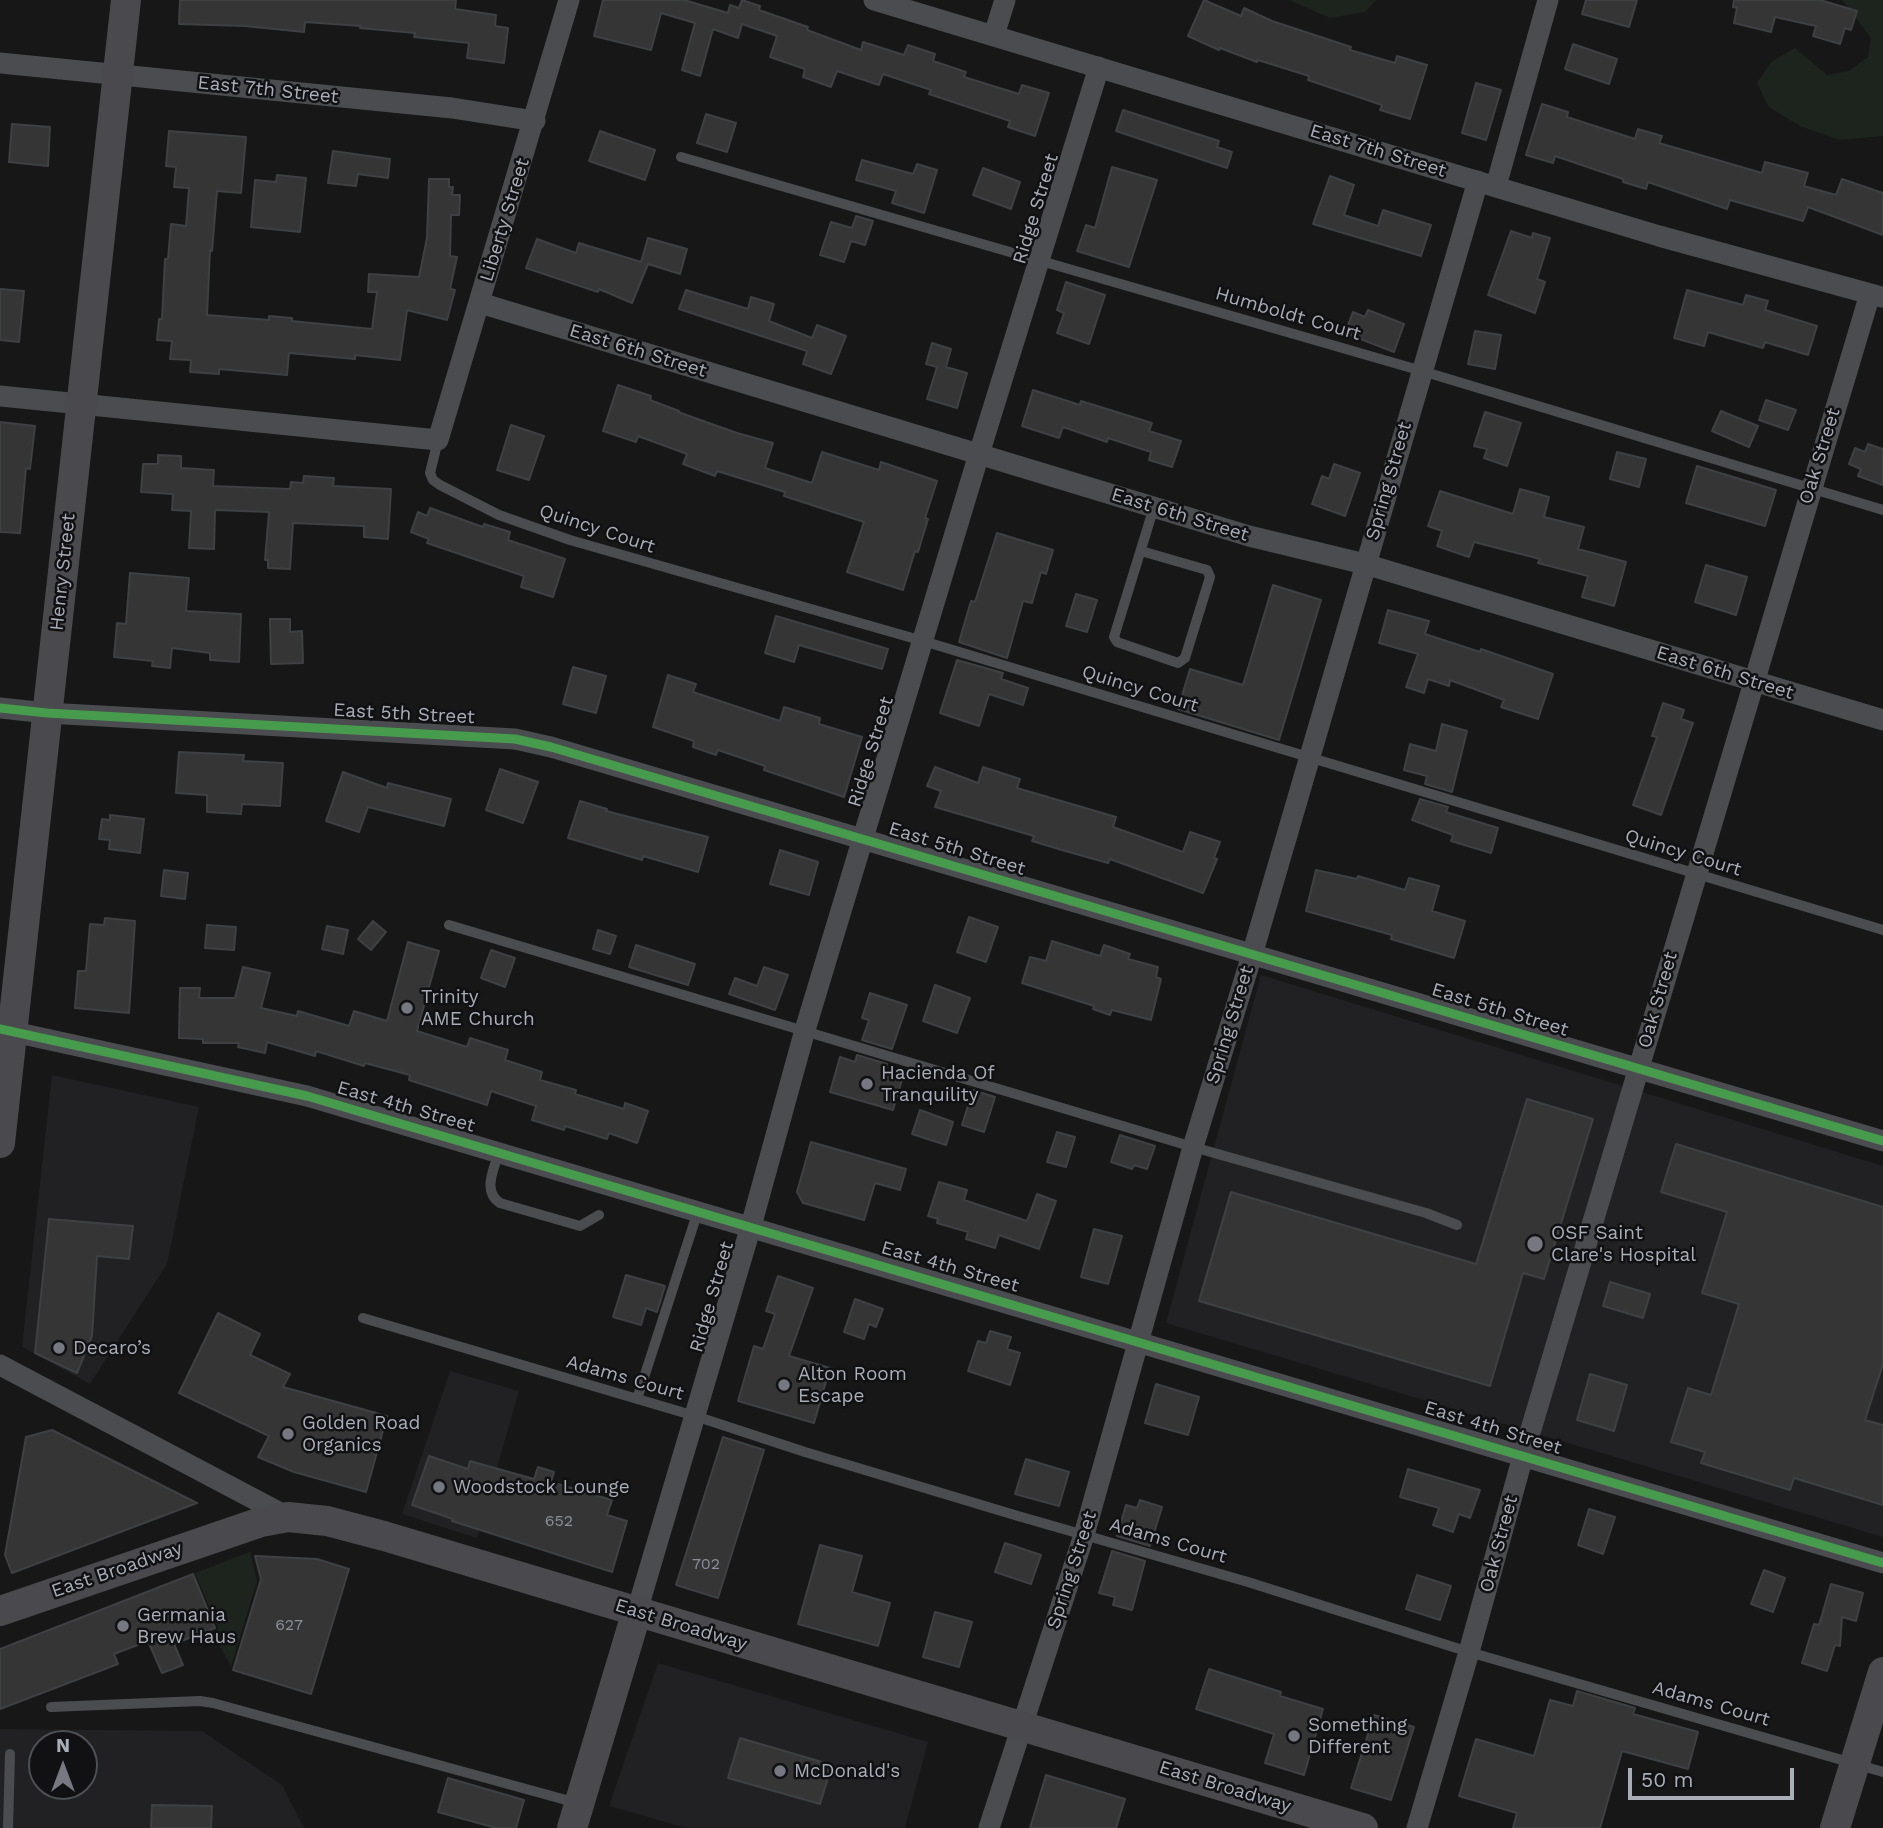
<!DOCTYPE html>
<html>
<head>
<meta charset="utf-8">
<style>
	body { margin:0 }
	#map { position:relative; width:1883px; height:1828px; overflow:hidden; background:#171717; font-family:"Work Sans",sans-serif }
	canvas { display:block }
	.north { position:absolute; left:28px; top:1730px; width:70px; height:70px; box-sizing:border-box; background:#111113; border:2px solid #4d4f55; border-radius:50%; rotate:0deg; font-size:19px; font-weight:700; line-height:28px; text-align:center; color:#a8adb8 }
	.north::after { content:''; display:block; margin:auto; width:24px; height:32px; background:#757880; clip-path:polygon(50% 0,100% 100%,50% 72%,0 100%) }
	.scale { position:absolute; left:1628px; top:1768px; width:166px; height:32px; box-sizing:border-box; border:4px solid #a8adb8; border-top:0; padding-left:9px; font-size:21px; line-height:24px; white-space:nowrap; color:#a8adb8; -webkit-text-stroke:5px #111113; paint-order:stroke }
</style>
</head>
<body>
<div id="map">
<canvas width="1883" height="1828"></canvas>
<div class="north">N</div>
<div class="scale">50 m</div>
</div>
<script>
const g = document.querySelector('canvas').getContext('2d');
g.lineJoin = 'round';
function fillPath(path, color) { g.fillStyle = color; g.fill(path, 'evenodd'); }
function trace(path, color, width, dash) { g.strokeStyle = color; g.lineWidth = width; g.lineCap = dash ? 'butt' : 'round'; g.setLineDash(dash || []); g.stroke(path); }
function write(font, color, halo, rows, align = 'center') {
  g.font = font + ' "Work Sans",sans-serif'; g.lineWidth = 5; g.setLineDash([]); g.textBaseline = 'middle'; g.strokeStyle = halo; g.fillStyle = color; for (const [text, x, y, turn = 0] of rows) {
    g.save(); g.translate(x, y); g.rotate((+turn || 0) * Math.PI / 180); g.textAlign = isNaN(turn) ? turn : align; if (halo) g.strokeText(text, 0, 0); g.fillText(text, 0, 0); g.restore();
  }
}
fillPath(new Path2D(`
	M1261 975 1883 1166V1537L1166 1323Z
	M52 1075 199 1107 167 1264 90 1384 22 1347Z
	M450 1371 519 1391 477 1538 402 1514Z
	M658 1663 928 1742 905 1828H687L609 1806Z
	M0 1729 202 1731 282 1785 304 1828H0ZM42 1744H84V1786H42Z`), '#212123');
fillPath(new Path2D(`
	M1289 0H1376L1365 12 1330 18Z
	M1842 0H1883V136L1840 140 1800 126 1769 107 1757 83 1771 62 1795 48 1827 75 1849 71 1868 57 1871 38Z
	M250 1552 257 1581 231 1666 213 1634 218 1628 195 1573Z`), '#1d241e');
const building = new Path2D(`
	M180 0H456L455 9 496 15 495 26 508 28 504 63 467 58 469 43 414 37 415 33 360 28 361 26 305 22 304 32 245 26 179 24Z
	M603 0H684L728 13 730 5 739 8 742 0 760 6 759 10 808 27 807 30 861 50 863 42 904 55 908 45 935 54 933 61 966 72 964 77 1019 94 1022 85 1049 93 1035 136 1008 127 1010 121 929 94 931 90 883 74 879 85 837 71 831 87 803 77 805 69 770 57 777 36 742 24 738 38 713 29 700 76 682 70 695 23 661 13 651 50 594 36Z
	M1204 0 1241 16 1244 8 1272 21 1351 47 1350 50 1395 63 1397 56 1427 65 1410 119 1380 110 1382 105 1308 80 1309 76 1258 60 1257 62 1220 48 1219 50 1188 36Z
	M1586 0H1637L1629 27 1582 14Z
	M1734 0H1820L1857 11 1851 30 1845 28 1840 44 1813 36 1816 26 1775 17 1771 32 1734 23 1737 8 1733 7Z
	M1573 44 1617 59 1609 84 1565 69Z
	M1476 83 1501 90 1486 140 1462 133Z
	M1542 104 1568 112 1567 117 1635 139 1638 129 1662 136 1659 143 1762 173 1765 162 1808 173 1804 186 1836 195 1842 179 1883 193V235L1808 207 1803 221 1730 200 1727 209 1648 182 1646 189 1623 182V179L1555 156 1553 163 1526 155Z
	M1123 110 1219 141 1217 147 1232 152 1227 168 1116 131Z
	M706 114 736 123 727 152 697 143Z
	M12 124 50 127 48 166 9 162Z
	M169 131 246 137 241 193 217 191 212 251 210 250 207 315 269 320V316L292 318V321L372 329 377 292H368L369 274 419 277 427 238 429 179H449V187H453L452 195H460L459 215H451L450 256 457 257 450 289 455 290 447 320 407 310 400 360 355 355V359L289 353 287 375 219 369V374L190 372 191 360 170 359 172 341 157 340 159 319H162L165 259H168L171 224 186 226 189 188 174 187 176 167 166 166Z
	M600 131 655 150 645 180 589 161Z
	M333 151 390 159 388 178 358 174 356 186 328 183Z
	M862 160 913 174 917 164 937 170 924 213 892 203 896 191 856 180Z
	M1112 167 1157 180 1129 267 1077 251 1086 225 1095 228Z
	M983 168 1020 182 1011 209 973 195Z
	M277 175 306 178 300 232 251 227 255 180 276 182Z
	M1330 176 1354 185 1344 215 1378 226 1383 210 1431 225 1421 256 1313 224Z
	M856 216 873 221 865 245 851 241 844 262 820 255 831 222 852 228Z
	M1511 231 1532 238 1533 233 1550 238 1537 279 1545 282 1535 313 1488 295Z
	M648 238 687 249 680 274 648 264 632 303 599 289 598 292 526 268 537 239 576 253 579 243 641 262Z
	M1066 282 1105 295 1089 344 1057 333 1064 313 1057 310Z
	M0 289 24 291 19 342 0 340Z
	M686 290 748 309 751 297 774 304 769 321 812 338 817 325 846 336 831 374 803 364 807 351 679 309Z
	M1687 290 1743 305 1746 295 1768 301 1765 310 1817 326 1808 355 1765 342 1763 348 1708 332 1704 346 1674 338Z
	M1368 310 1404 324 1394 352 1345 333 1353 312 1365 317Z
	M1475 331 1501 335 1495 369 1468 364Z
	M932 343 951 349 946 367 967 373 957 408 927 399 937 367 926 364Z
	M618 385 651 396 650 400 679 411 678 412 737 433 773 443 765 468 812 483 822 452 879 470 881 462 937 481 925 518 928 519 918 552 915 551 903 590 847 572 864 522 784 496 785 492 717 471 715 476 683 464 687 454 638 436 636 442 603 431Z
	M1033 390 1080 405 1081 401 1152 423 1149 431 1181 441 1172 467 1149 460 1151 452 1108 438 1107 442 1063 427 1059 438 1022 426Z
	M1766 400 1796 410 1788 430 1759 420Z
	M1721 411 1758 426 1749 447 1712 431Z
	M1485 412 1521 423 1507 466 1484 458 1487 449 1474 446Z
	M0 422 35 426 30 469 26 468 20 533 0 532Z
	M511 425 544 436 529 480 497 470Z
	M1868 444 1883 449V485L1858 476 1861 469 1849 464 1855 448 1865 452Z
	M1617 452 1646 459 1639 487 1610 479Z
	M158 455 181 456V468L214 470 213 486 290 489 291 482 303 483 304 476 334 478 333 486 391 489 388 539 364 537V526L293 523 290 569 268 568V560H265L269 512 215 510 214 549 189 548 191 511 172 510 173 494 141 492 143 464H158Z
	M1334 464 1360 473 1345 516 1312 504 1322 476 1329 479Z
	M1697 466 1776 490 1765 526 1686 503Z
	M1520 489 1549 497 1544 517 1584 527 1578 549 1626 562 1614 606 1582 597 1588 576 1538 563 1540 559 1474 542 1469 557 1437 546 1442 531 1428 526 1440 491 1513 514Z
	M430 508 483 527 484 524 510 532 508 540 565 559 553 597 521 587 524 576 427 543 429 539 411 532 418 512 427 516Z
	M997 533 1053 550 1046 574 1041 572 1032 603 1023 601 1007 658 959 642 971 601 975 602Z
	M1706 565 1747 577 1736 615 1695 602Z
	M130 573 189 578 186 611 241 614 239 662 210 660V653L172 648 170 668 152 666 153 661 114 657 117 623 126 624Z
	M1273 585 1321 600 1279 740 1178 709 1190 669 1243 685Z
	M1076 594 1097 600 1087 632 1066 626Z
	M1388 610 1429 621 1425 634 1480 652 1481 649 1553 674 1538 719 1501 707 1504 700 1450 680 1449 686 1428 679 1424 693 1406 687 1418 654 1379 643Z
	M776 616 888 649 882 669 799 645 794 662 765 653Z
	M270 619H290V632L302 631 303 663 271 664Z
	M957 660 1003 673 1001 679 1028 688 1023 705 989 694 979 726 940 713Z
	M573 667 606 676 596 713 563 704Z
	M668 675 696 684 693 692 780 721 784 707 820 718 819 724 862 737 844 797 764 770 765 766 718 750 716 755 693 747 694 741 653 727Z
	M1663 703 1684 710 1681 719 1693 723 1661 815 1633 805 1657 737 1652 736Z
	M1442 724 1467 731 1452 792 1425 784 1427 776 1404 770 1410 744 1436 751Z
	M179 752 244 755 243 761 283 763 280 806 242 804 241 814 207 812V795L176 793Z
	M935 767 978 783 983 767 1020 779 1017 788 1116 817 1113 827 1183 852 1190 832 1220 842 1214 858 1217 859 1203 893 1110 859 1108 863 1062 850 1032 841 1034 836 935 807 941 791 927 786Z
	M500 769 538 782 523 823 486 810Z
	M343 772 387 788 388 783 451 799 444 826 368 807 359 832 326 821Z
	M1420 799 1448 807 1446 812 1498 828 1491 853 1451 841 1453 835 1412 820Z
	M580 801 607 809 606 811 708 837 698 872 643 856 642 860 568 838Z
	M110 815 144 819 140 853 109 849 110 840 99 839 102 819 110 820Z
	M780 850 818 862 809 895 770 884Z
	M164 870 188 873 185 899 161 896Z
	M1316 870 1357 879 1358 876 1405 890 1409 878 1439 886 1432 911 1465 921 1454 958 1391 939 1392 935 1306 911Z
	M969 917 998 927 986 962 957 952Z
	M105 918 135 921 129 1013 75 1008 78 971H86L90 924 104 925Z
	M373 921 386 932 371 950 358 939Z
	M207 925 236 927 234 950 205 948Z
	M327 926 348 930 343 954 322 949Z
	M598 930 616 936 610 954 593 949Z
	M1052 941 1100 956 1104 945 1130 954 1128 959 1158 967 1156 977 1161 979 1151 1020 1112 1010 1110 1015 1093 1009 1094 1006 1022 983 1030 957 1046 961Z
	M408 942 439 951 417 1031 467 1047 470 1038 508 1050 505 1060 542 1072 540 1080 576 1090 575 1094 624 1109 625 1103 648 1111 637 1143 609 1133 607 1139 565 1126 564 1130 532 1120 536 1106 491 1091 487 1105 409 1080 410 1075 365 1063 364 1066 316 1051 315 1056 267 1042 265 1053 238 1047 239 1043H203V1039L179 1038 180 988H200L199 998H235L243 967 270 973 261 1008 297 1016 298 1011 349 1026 354 1011 387 1021Z
	M636 945 695 964 688 985 629 967Z
	M491 950 515 958 505 987 481 978Z
	M764 967 788 975 775 1010 729 994 735 978 757 986Z
	M935 985 970 998 957 1033 923 1021Z
	M870 993 907 1005 892 1049 862 1040 869 1020 862 1018Z
	M857 1055 887 1064 885 1070 903 1076 893 1110 830 1092 840 1057 855 1062Z
	M973 1090 995 1097 984 1132 962 1125Z
	M1527 1099 1593 1119 1544 1279 1523 1273 1490 1386 1199 1301 1231 1192 1476 1264Z
	M920 1110 953 1122 946 1145 912 1134Z
	M1057 1132 1075 1137 1066 1167 1047 1162Z
	M1120 1135 1155 1146 1147 1169 1134 1165 1132 1169 1111 1162Z
	M811 1142 906 1169 900 1190 875 1183 864 1220 803 1203 797 1192Z
	M1676 1144 1883 1207V1364L1865 1420 1883 1425V1505L1794 1478 1790 1490 1701 1463 1705 1452 1671 1442 1688 1388 1711 1395 1739 1304 1702 1293 1727 1212 1661 1192Z
	M939 1182 967 1190 964 1200 1027 1221 1037 1194 1056 1201 1039 1249 999 1235 995 1248 966 1239 968 1232 937 1223 938 1219 928 1216Z
	M49 1219 133 1226 129 1259 97 1256 92 1336 77 1373 35 1353Z
	M1094 1229 1122 1236 1108 1284 1081 1277Z
	M626 1275 665 1286 657 1312 646 1308 641 1325 613 1317Z
	M778 1276 813 1288 789 1356 830 1368 814 1423 738 1401 754 1346 763 1349 775 1314 766 1311Z
	M1610 1282 1650 1294 1643 1318 1603 1306Z
	M855 1299 883 1309 876 1327 869 1324 864 1339 844 1332Z
	M218 1313 260 1334 250 1355 290 1374 283 1387 387 1416 366 1492 294 1472 258 1457 269 1436 179 1393Z
	M990 1331 1011 1337 1007 1349 1020 1353 1010 1385 968 1371 978 1341 986 1343Z
	M1590 1374 1627 1385 1614 1431 1577 1420Z
	M1156 1384 1199 1397 1188 1435 1145 1423Z
	M52 1430 197 1503 12 1573 5 1555 26 1437Z
	M723 1437 764 1450 718 1598 676 1585Z
	M429 1456 468 1469 470 1461 534 1479 538 1467 554 1472 551 1482 612 1500 607 1515 627 1521 612 1572 452 1521 453 1519 412 1505Z
	M1026 1459 1069 1472 1059 1506 1015 1494Z
	M1408 1469 1480 1490 1470 1518 1459 1514 1453 1532 1433 1525 1439 1508 1400 1497Z
	M1140 1500 1162 1507 1150 1546 1117 1536 1126 1505 1137 1508Z
	M1589 1509 1615 1517 1603 1554 1578 1545Z
	M1005 1543 1041 1555 1031 1584 995 1572Z
	M820 1545 862 1556 852 1592 890 1603 878 1646 798 1624Z
	M1112 1551 1145 1561 1132 1610 1113 1605 1115 1597 1099 1593Z
	M255 1556 317 1559 349 1569 311 1694 233 1670 261 1579Z
	M1764 1570 1785 1578 1773 1612 1751 1604Z
	M193 1574 215 1628 174 1644 183 1665 162 1673 148 1641 114 1654 118 1664 0 1709V1649Z
	M1417 1575 1451 1586 1440 1620 1406 1609Z
	M1831 1584 1863 1593 1856 1621 1842 1617 1840 1646 1835 1645 1827 1671 1802 1663 1814 1624 1819 1625Z
	M935 1612 972 1622 959 1667 923 1657Z
	M1209 1669 1281 1692 1280 1696 1323 1709 1304 1775 1265 1763 1274 1734 1196 1709Z
	M1577 1691 1635 1708 1633 1714 1698 1732 1688 1769 1622 1751 1600 1828H1513L1517 1813 1459 1796 1476 1739 1534 1756 1550 1700 1573 1706Z
	M1374 1715 1414 1727 1391 1800 1351 1788Z
	M740 1738 832 1765 820 1804 728 1778Z
	M1046 1775 1125 1799 1116 1828H1030Z
	M448 1778 524 1800 516 1828H496L438 1812Z
	M152 1805 212 1806 211 1828H151Z`);
fillPath(building, '#353536');
trace(building, '#3f4043', 2);
trace(new Path2D(`
	M681 157 1422 371 1883 510
	M438 440 430 473 433 480 440 485 499 515 570 540 923 641 1883 930
	M1141 551 1207 570 1210 577 1185 658 1178 663 1117 642 1114 637 1154 507
	M449 925 1193 1147 1426 1213 1457 1225
	M499 1152C494 1169 482 1191 500 1203L580 1226 599 1215
	M363 1318 695 1416 805 1452 1018 1516 1248 1582 1469 1652 1883 1772
	M637 1399 698 1211
	M51 1707 200 1701 213 1703 577 1803
	M8 1828 10 1754`), '#4b4c50', 10);
trace(new Path2D(`
	M874 0 1659 236 1882 297
	M994 35 1005 0
	M0 63 452 108 535 121
	M1496 186 1548 0
	M480 303 1249 536 1365 564 1883 720
	M0 396 438 440 569 0
	M0 708 47 713 515 739 551 747 1883 1141
	M0 1029 307 1096 1883 1563
	M0 1365 288 1517
	M637 1611 751 1226 805 1030 979 454 1099 67
	M989 1828 1084 1535 1193 1147 1252 955 1478 181
	M1417 1828 1469 1652 1523 1456 1870 294`), '#4b4c50', 21);
trace(new Path2D(`
	M0 1143 126 0
	M0 1611 261 1522 288 1517 327 1521 384 1536 1363 1828
	M572 1828 637 1611
	M1835 1828 1883 1672`), '#4a4a4e', 30);
trace(new Path2D(`
	M0 708 47 713 515 739 551 747 1883 1141
	M0 1029 307 1096 1883 1563`), '#469c4c', 9);
for (const [x, y, r, color] of [
	[407,1008,7,"#757880"],
	[867,1084,7,"#757880"],
	[1535,1244,9,"#757880"],
	[59,1348,7,"#757880"],
	[784,1385,7,"#757880"],
	[288,1434,7,"#757880"],
	[439,1487,7,"#757880"],
	[123,1626,7,"#757880"],
	[1294,1736,7,"#757880"],
	[780,1771,7,"#757880"]
]) { const dot = new Path2D(); dot.arc(x, y, r, 0, 2 * Math.PI); g.fillStyle = color; g.fill(dot); trace(dot, '#111113', 2.5); }
write('16px', '#8b8f98', null, [
	["652",559,1521],
	["702",706,1564],
	["627",289,1625]
]);
write('19px', '#a8adb8', '#111113', [
	["East 7th Street",268,90,6],
	["East 7th Street",1378,151,17],
	["Ridge Street",1036,209,-73],
	["Liberty Street",505,220,-73],
	["Humboldt Court",1288,314,16],
	["East 6th Street",638,351,17],
	["Oak Street",1820,456,-73],
	["Spring Street",1389,481,-74],
	["East 6th Street",1180,515,17],
	["Quincy Court",597,529,18],
	["Henry Street",63,572,-84],
	["East 6th Street",1725,673,17],
	["Quincy Court",1140,689,17],
	["East 5th Street",404,714,3],
	["Ridge Street",871,752,-73],
	["East 5th Street",957,849,17],
	["Quincy Court",1683,853,17],
	["Oak Street",1658,1000,-74],
	["East 5th Street",1500,1010,17],
	["Spring Street",1230,1025,-73],
	["East 4th Street",406,1107,16],
	["East 4th Street",950,1267,16],
	["Ridge Street",712,1297,-74],
	["Adams Court",625,1378,16],
	["East 4th Street",1493,1428,17],
	["Adams Court",1168,1541,16],
	["Oak Street",1499,1544,-75],
	["East Broadway",117,1570,-19],
	["Spring Street",1072,1570,-72],
	["East Broadway",681,1625,17],
	["Adams Court",1711,1704,16],
	["East Broadway",1225,1787,17]
]);
write('19px', '#a8adb8', '#111113', [
	["Trinity",421,997],
	["AME Church",421,1019],
	["Hacienda Of",881,1073],
	["Tranquility",881,1095],
	["OSF Saint",1551,1233],
	["Clare's Hospital",1551,1255],
	["Decaro’s",73,1348],
	["Alton Room",798,1374],
	["Escape",798,1396],
	["Golden Road",302,1423],
	["Organics",302,1445],
	["Woodstock Lounge",453,1487],
	["Germania",137,1615],
	["Brew Haus",137,1637],
	["Something",1308,1725],
	["Different",1308,1747],
	["McDonald's",794,1771]
], 'left');
</script>
</body>
</html>
